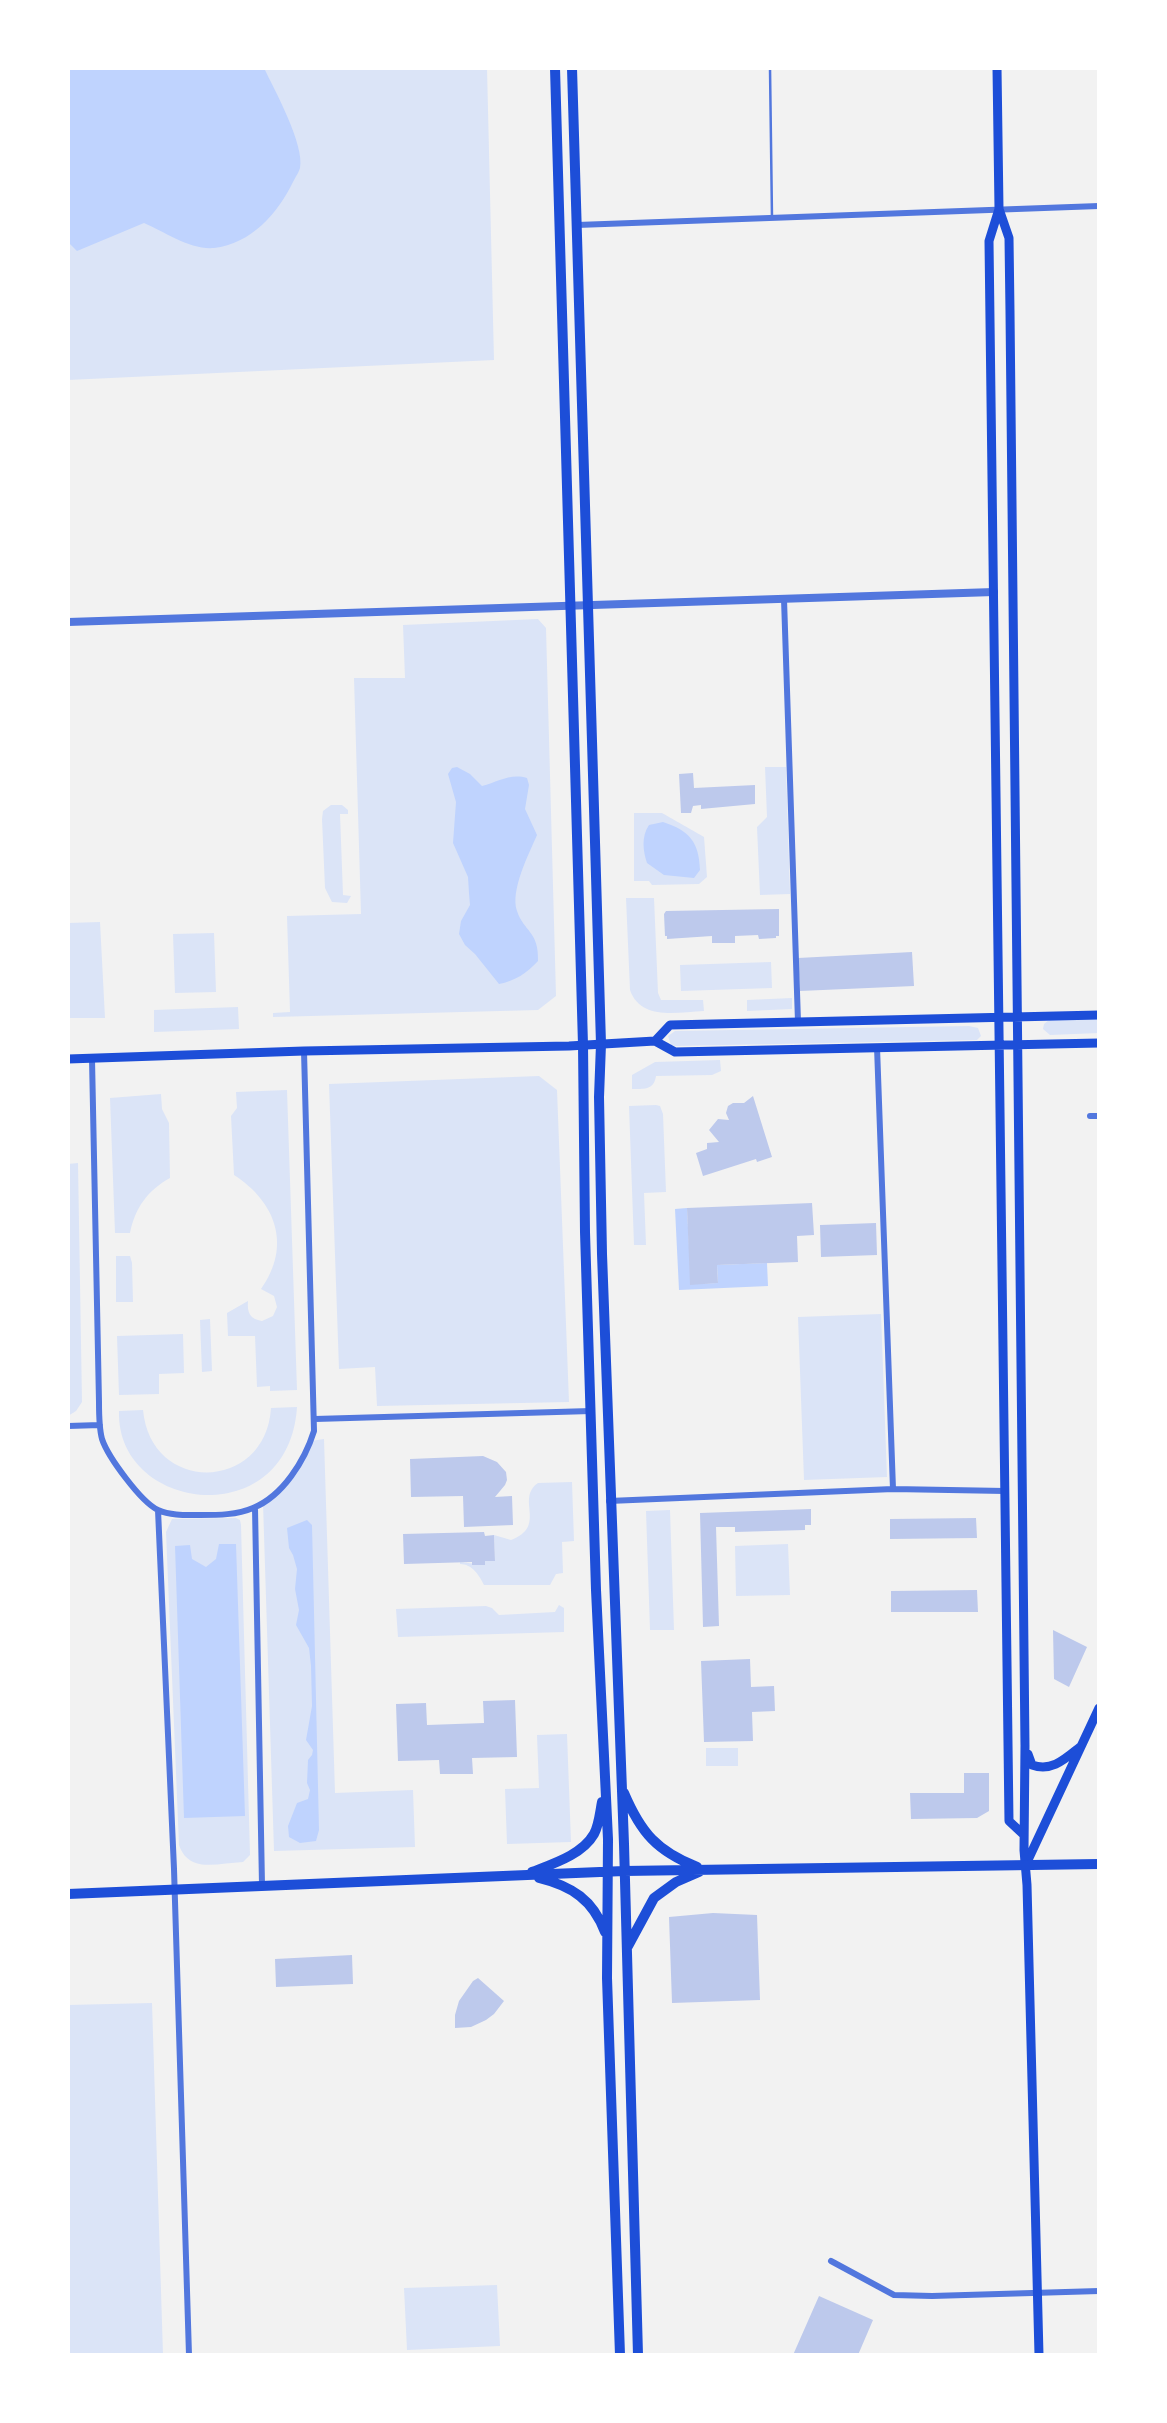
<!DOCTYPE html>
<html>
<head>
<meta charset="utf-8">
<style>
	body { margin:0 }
	#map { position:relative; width:1167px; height:2423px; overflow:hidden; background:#f2f2f2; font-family:Karla,sans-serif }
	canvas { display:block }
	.frame { position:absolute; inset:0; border:70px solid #fff; pointer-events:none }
</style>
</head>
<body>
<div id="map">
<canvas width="1167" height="2423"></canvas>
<div class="frame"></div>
</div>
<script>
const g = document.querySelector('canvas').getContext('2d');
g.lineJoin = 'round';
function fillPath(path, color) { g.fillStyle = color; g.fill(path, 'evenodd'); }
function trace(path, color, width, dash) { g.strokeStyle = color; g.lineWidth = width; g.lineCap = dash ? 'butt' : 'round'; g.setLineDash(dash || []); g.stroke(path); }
fillPath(new Path2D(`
	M68 68H487L494 360 68 380Z
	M538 619 546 628 556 996 538 1010 273 1017V1013L290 1012 287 916 361 914 354 678H405L403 625Z
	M765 767H786L790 894 760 895 757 827 767 817Z
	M331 805H342L348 810V814H340L343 895 351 896 347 903 332 902 325 888 322 819 323 811Z
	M634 813H662L704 837 707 877 699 884 652 885 649 881H634Z
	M626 898H654L658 993 661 1000H703L704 1011C677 1012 641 1021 630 990Z
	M100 922 105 1018H68V923Z
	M214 933 216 992 175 993 173 934Z
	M771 962 772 988 681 991 680 965Z
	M792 998V1009L747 1011V1000Z
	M238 1007 239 1029 154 1032V1010Z
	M1099 1018V1033L1050 1035 1043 1029 1044 1024 1049 1020Z
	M969 1026 978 1028 981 1036 977 1040 676 1046 671 1045 668 1036 675 1031Z
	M720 1060 721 1071 712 1075 656 1076C654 1090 644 1089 632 1089V1075L655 1062Z
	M539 1076 557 1090 569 1402 377 1406 375 1367 339 1369 329 1084Z
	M287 1090 297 1390 270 1391V1386L257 1387 255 1336H228L227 1313 248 1301C247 1313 250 1319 262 1321L273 1316 277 1307 274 1296 261 1289C292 1246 276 1202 234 1175L231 1116 237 1108 236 1092Z
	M161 1094 162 1109 169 1123 170 1178C148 1190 135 1208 130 1233H115L110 1098Z
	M656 1105 660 1106 663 1114 666 1192 644 1193 646 1245H634L629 1106Z
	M78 1163 82 1402 76 1411 68 1416V1164Z
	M116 1256H130L132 1263 133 1302H116Z
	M881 1314 887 1477 804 1480 798 1317Z
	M210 1319 212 1371 202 1372 200 1320Z
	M183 1334 184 1373 159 1374V1394L119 1395 117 1336Z
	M297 1407C289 1534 116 1513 119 1411L143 1410C151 1495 266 1492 271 1408Z
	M324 1439 335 1793 413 1790 415 1847 274 1851 263 1503 292 1476 311 1441Z
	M572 1482 574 1541 562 1542 563 1573 556 1574 550 1585H484C479 1575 472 1564 460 1564V1562L485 1565V1561H495L494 1535 511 1540C548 1526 515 1499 538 1483Z
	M670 1510 674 1630H650L646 1511Z
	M236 1518 240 1520 241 1525 250 1855 243 1862C218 1863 189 1874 179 1845L166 1532 172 1519Z
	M788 1544 790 1595 736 1596 735 1546Z
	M559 1605 564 1608V1632L398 1637 396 1609 486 1606 492 1608 499 1615 555 1612Z
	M567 1734 571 1842 507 1844 505 1789 539 1788 537 1735Z
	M706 1748H738V1766H706Z
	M152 2003 163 2355H68V2005Z
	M497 2285 500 2346 407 2350 404 2288Z`), '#dbe4f7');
fillPath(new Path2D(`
	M68 68H264C274 89 305 145 300 168 299 172 295 178 293 182 278 213 251 244 214 248 190 250 165 232 144 223L77 251 68 242Z
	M457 767 470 774 482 786C498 782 510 773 527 778L529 785 525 809 537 835C529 854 510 890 517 911 524 932 539 931 538 961 527 973 515 981 499 984L475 954 465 945 459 934 461 921 470 905 469 893 468 877 453 843 456 802 448 774 452 768Z
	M663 822C690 831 699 842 700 870L694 878 664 875 647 863C643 851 641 837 649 825Z
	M687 1208 691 1284 718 1283 717 1265 767 1263 768 1286 679 1290 675 1209Z
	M307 1520 312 1525 319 1830 316 1841 300 1843 289 1837 288 1826 297 1803 308 1799 310 1790 307 1783 308 1760 312 1755 313 1750 306 1740 312 1706 311 1666 309 1648 296 1625 299 1610 295 1589 297 1569 293 1555 289 1548 287 1528Z
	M219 1544H236L245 1816 184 1818 175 1546 190 1545 192 1559 206 1567 216 1559Z`), '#bfd3fe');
fillPath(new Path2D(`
	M693 773 694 788 755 785V804L701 809V805L693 806 691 813H681L679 774Z
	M779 909V936H776V938L759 939 758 935 735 936V943H712V936L667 939V936H665L664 914 666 911Z
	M912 952 914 986 800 991 798 958Z
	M753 1096 772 1157 757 1162 756 1159 703 1176 696 1153 707 1149V1143L719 1142 709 1130 718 1119 729 1120 726 1113 728 1106 733 1103H744Z
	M812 1203 814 1235 797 1236 798 1262 717 1265 718 1283 690 1285 687 1208Z
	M876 1223 877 1255 821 1257 820 1225Z
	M483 1456 497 1462 506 1472 507 1480 505 1485 495 1497 512 1496 513 1525 464 1527 463 1496 411 1497 410 1459Z
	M811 1509V1525H805V1530L735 1532V1527H716L719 1626 703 1627 700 1513Z
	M976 1518 977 1538 890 1539V1519Z
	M484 1532 485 1536 494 1535 495 1561H485V1565H472V1562L404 1564 403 1534Z
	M977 1590 978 1612H891V1591Z
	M1053 1630 1087 1647 1069 1687 1054 1679Z
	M750 1659 751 1687 774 1686 775 1711 752 1712 753 1741 704 1742 701 1661Z
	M515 1700 517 1757 472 1758 473 1774H440L439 1760 398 1761 396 1704 426 1703 427 1725 484 1723 483 1701Z
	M964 1773H989V1811L977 1818 911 1819 910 1793H964Z
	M713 1913 757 1915 760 2000 672 2003 669 1917Z
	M352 1955 353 1984 276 1987 275 1959Z
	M478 1978 504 2001 494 2014 486 2020 471 2027 455 2028V2015L459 2001 473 1981Z
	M819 2296 873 2320 858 2355H793Z`), '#bdc9ec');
trace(new Path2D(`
	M770 68 772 218`), '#5277de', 2.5);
trace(new Path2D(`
	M577 225 1099 206
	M784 599 798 1022
	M877 1047 893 1489
	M92 1059 99 1402C99 1414 99 1428 102 1439 108 1457 141 1502 158 1510 171 1516 187 1515 200 1515 218 1515 237 1515 253 1508 283 1496 305 1460 314 1431L304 1051
	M1090 1116H1099
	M315 1419 591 1411
	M68 1426 100 1425
	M609 1501 893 1489 1005 1491
	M255 1508 262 1885
	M158 1510 174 1869 189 2355
	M831 2261 894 2295 932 2296 1099 2291`), '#5277de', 6);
trace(new Path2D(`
	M68 622 994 592`), '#5277de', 8);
trace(new Path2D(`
	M997 68 999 209 989 241 1009 1821 1024 1835
	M999 209 1009 238C1016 740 1019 1242 1025 1745L1024 1850 1027 1885 1039 2355
	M655 1041 670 1025 1099 1015
	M68 1059 304 1051 569 1046 655 1041 675 1052 1099 1043
	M1028 1754 1032 1765C1052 1772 1065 1759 1080 1747
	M1027 1862 1099 1708`), '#1d4ed8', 9);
trace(new Path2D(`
	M555 68 583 1045 585 1232 596 1590 608 1839 607 1978 620 2355
	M572 68 601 1044 599 1097 602 1254 624 1844 638 2355
	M624 1793C641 1833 657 1851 697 1867
	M532 1872C552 1864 582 1855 594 1834 599 1825 600 1812 602 1802
	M539 1878C572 1886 593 1900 605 1932
	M68 1894 624 1871 1099 1864
	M628 1946 654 1898 676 1882 699 1872`), '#1d4ed8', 10);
</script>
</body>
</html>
